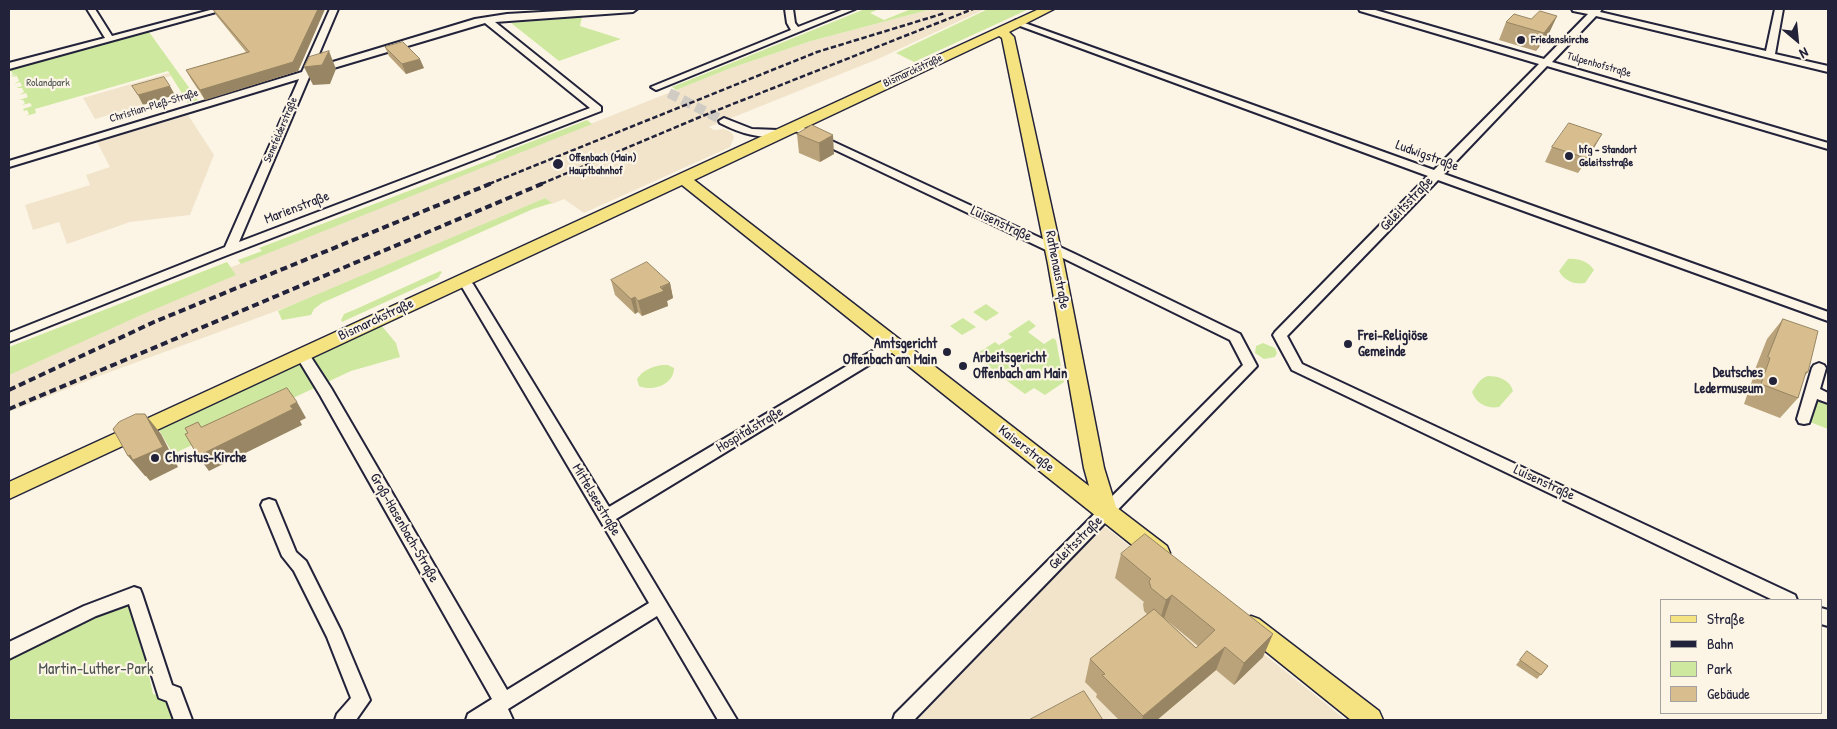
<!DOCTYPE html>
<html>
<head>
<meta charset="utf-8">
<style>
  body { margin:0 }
  #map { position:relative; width:1837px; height:729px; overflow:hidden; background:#fcf5e5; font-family:"Patrick Hand",sans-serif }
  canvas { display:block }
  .frame { position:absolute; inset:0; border:10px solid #22223b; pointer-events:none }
  .legend { position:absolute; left:1660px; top:599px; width:162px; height:115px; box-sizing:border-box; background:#fcf5e5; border:1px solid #a5a1a1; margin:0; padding:6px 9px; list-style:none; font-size:15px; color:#22223b }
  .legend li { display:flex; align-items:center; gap:10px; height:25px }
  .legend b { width:25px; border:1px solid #a5a1a1 }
  .north { position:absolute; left:1772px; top:15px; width:50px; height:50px; -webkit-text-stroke:4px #fcf5e5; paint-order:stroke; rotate:152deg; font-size:14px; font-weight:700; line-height:20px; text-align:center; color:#22223b }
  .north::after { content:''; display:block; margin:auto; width:18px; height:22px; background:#22223b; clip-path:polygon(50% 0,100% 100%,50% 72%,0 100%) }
</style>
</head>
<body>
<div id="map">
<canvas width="1837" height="729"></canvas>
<div class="frame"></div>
<ul class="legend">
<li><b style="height:6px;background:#f5e382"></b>Straße</li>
<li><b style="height:6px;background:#22223b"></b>Bahn</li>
<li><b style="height:14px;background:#cee99f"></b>Park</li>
<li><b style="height:14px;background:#d8be8e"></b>Gebäude</li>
</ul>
<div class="north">N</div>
</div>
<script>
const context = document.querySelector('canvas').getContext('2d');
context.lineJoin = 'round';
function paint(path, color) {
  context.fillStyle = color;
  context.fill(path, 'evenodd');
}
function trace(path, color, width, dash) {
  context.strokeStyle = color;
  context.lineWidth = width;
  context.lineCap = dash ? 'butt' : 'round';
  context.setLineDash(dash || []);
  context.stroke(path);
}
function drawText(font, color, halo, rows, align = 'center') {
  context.font = font + ' "Patrick Hand",sans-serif';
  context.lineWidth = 4.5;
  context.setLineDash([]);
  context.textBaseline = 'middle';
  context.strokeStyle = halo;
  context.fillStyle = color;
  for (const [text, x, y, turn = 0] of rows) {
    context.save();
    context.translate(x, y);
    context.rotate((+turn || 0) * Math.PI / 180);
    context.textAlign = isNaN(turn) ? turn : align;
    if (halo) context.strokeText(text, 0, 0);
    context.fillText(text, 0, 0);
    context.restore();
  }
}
const built = new Path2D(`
  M932,9H985L878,59L709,127L714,130L724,129L731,132L734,137L730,147L584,213L564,199L552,204L545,198L309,299L99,376L9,412V354L204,278L731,68L811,41Z
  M169,73L171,76L164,78L163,77L132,86L136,92L169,86L175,95L95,119L83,98Z
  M188,115L214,155L190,215L130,222L67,244L59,222L33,230L25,205L90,185L86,175L110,167L97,142Z
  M1103,527L1107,528L1346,720H917Z`);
const green = new Path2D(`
  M865,9H879L870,13L884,20L911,9H932L811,41L731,68L676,90L672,87Z
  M988,9H1029L914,62L896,53Z
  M582,17L580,26L621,39L559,61L511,23Z
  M149,32L198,100L188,103L168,71L35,109L36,113L26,116L29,114L27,110L24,111L23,109L32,106L30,103L22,105L25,103L23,100H19L28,97L26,93L19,95L24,92L22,88H16L22,86L20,82L14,84L19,81L17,76L11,77L17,74L10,76L13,74L11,71L9,70Z
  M587,120L592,124L241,264L238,260L262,251L259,248L495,158L497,155Z
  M545,198L552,203L533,209L322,303L314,309L311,315L282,320L278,311Z
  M1568,259C1578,258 1588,261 1594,270L1585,283C1575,285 1564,281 1559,271Z
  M227,262L236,275L141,315L9,375V347Z
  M440,271L442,272L438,278L342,322L341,320L344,314L356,309Z
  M986,304L999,313L986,321L973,312Z
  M963,318L976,327L962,335L950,326Z
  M1029,320L1036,326L1028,332L1044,344L1053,338L1056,340L1064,382L1045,395L1034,388L1025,394L973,356L995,342L999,345L1012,337L1008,334Z
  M381,325L396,343L400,357L351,371L173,454L159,430Z
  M1263,343L1275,348L1277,353L1275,357L1264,359L1255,353L1256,346Z
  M662,365H668L674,368C674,385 652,392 639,386L637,379C643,370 651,367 662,365Z
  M1488,376C1499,376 1510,380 1513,391L1499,407C1488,409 1476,404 1472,392C1476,386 1480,378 1488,376Z
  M1816,400L1828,405V429L1810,422Z
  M132,597L153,694L170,699L176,720H9V654Z`);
const minorTunnel = new Path2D(`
  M669,93L724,121`);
const minor = new Path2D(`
  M87,9H95L112,36L214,9H227L9,69V63L105,38Z
  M330,9H338L313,68L475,19L507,14L595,9H637L633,12L495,22L601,107V111L225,256L9,342V333L225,247L299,79L9,167V161L302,72ZM485,23L590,108L239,242L310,75Z
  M785,9H793L795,23L798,27L844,9H855L659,89L656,90L651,87L791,30L787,23Z
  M1359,9H1372L1544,59L1588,14L1573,11L1572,9H1602L1600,12L1766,51L1775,9H1783L1775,54L1828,66V72L1596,16L1552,62L1828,143V149L1547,66L1444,174L1828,312V321L1438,180L1287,336L1302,364L1795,595L1797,600H1773L1292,370L1273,335L1275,332L1428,176L1012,23L1016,20L1019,21L1434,170L1539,64L1360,11Z
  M724,118L752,129L778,130L783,133L782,135C760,140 740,133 720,123L719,121Z
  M793,123L1075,254L1240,334L1257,366L914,720H893L895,714L1243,365L1230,340L1067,260L789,128L788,126Z
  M462,276L466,277L473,284L609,507L872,351L896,341L901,343L903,346L901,349L882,357L616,519L737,720H718L657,616L508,709L513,720H466L468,714L492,699L320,395L295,354L297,351H307L331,388L507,690L649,603L462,287L456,280Z
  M1819,363L1824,365L1826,368L1820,389L1828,393V403L1817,399L1809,423L1804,424L1799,423L1797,419L1812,368L1814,365Z
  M269,499L275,501L296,552L306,561L341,631L370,700L356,720H335L337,714L351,698L327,637L294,571L282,556L261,505L263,501Z
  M134,587L140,589L142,594L172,685L180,688L192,720H174L167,701L159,698L129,604L96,616L9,659V642L84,606Z
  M1821,608L1828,610V626L1821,624Z`);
const major = new Path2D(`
  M1039,9H1054L1009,32L1014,37L1064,264L1104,468L1116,507L1167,546L1170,553L1167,560L1159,562L1151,560L682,185L9,499V482ZM999,36L1002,38L1048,264L1084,468L1089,486L694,180Z
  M1251,616L1259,619L1379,711L1383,720H1351L1243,633L1239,626L1243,619Z`);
const railFar1 = new Path2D(`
  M489,184L817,52L945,13
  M541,184L700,117L973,9`);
const rail = new Path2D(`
  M9,390L154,322L492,183
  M9,409L544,183`);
const wall = new Path2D(`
  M213,9H325L298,71L205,100L191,79L186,70L246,52L216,15Z
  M1557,16L1549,33L1536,51L1499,40L1506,22Z
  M385,47L424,68L406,74L389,56Z
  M812,125L834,154L820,162L799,153L797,134Z
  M1552,147L1594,148L1578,173L1545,162Z
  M611,280L670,283L673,298L667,301L668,306L642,316L638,312L635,314L615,295Z
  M1783,319L1808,372L1804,377L1798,398L1780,418L1744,404L1753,378L1752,377L1767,339Z
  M1121,554L1263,657L1234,685L1216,670L1157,720H1119L1096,697L1097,694L1085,682L1090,659L1147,614L1144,611L1143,604L1144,602L1115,578ZM1164,618L1198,646L1196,648Z
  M1527,651L1548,666L1537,679L1516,665Z`);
const shadedWall = new Path2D(`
  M318,9H325L298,71L205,100L200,90Z
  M1557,16L1549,33L1536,51L1544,33Z
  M329,51L336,69L330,84L313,85L304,67Z
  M420,59L424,68L406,74L402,64Z
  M170,86L175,95L143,105L138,95Z
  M1602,134L1594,148L1578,173L1586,158Z
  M833,135L834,154L820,162L819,143Z
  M670,283L673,298L667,301L668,306L642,316L638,301Z
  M635,297L638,312L635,314L631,299Z
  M297,402L306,418L300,421L302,425L209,471L198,456Z
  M145,414L161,434L178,467L150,481L146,476H145L128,456Z
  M1172,595L1164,618L1159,623L1166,600Z
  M1273,634L1263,657L1234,685L1244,663Z
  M1225,647L1216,670L1157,720H1142L1143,716Z`);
const building = new Path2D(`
  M213,9H318L293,62L200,90L186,70L249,52Z
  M1540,11L1557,16L1544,33L1506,22L1514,14L1531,19Z
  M403,42L420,59L402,64L385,47Z
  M329,51L322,65L304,67L309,57Z
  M164,77L170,86L138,95L132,86Z
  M1569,123L1602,134L1586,158L1552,147Z
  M812,125L833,135L819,143L797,134Z
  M647,262L670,283L660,287L664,291L638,301L635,297L631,299L611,280Z
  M1783,319L1818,331L1810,364L1808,372H1806L1798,398L1761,384L1770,358L1768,357Z
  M287,388L297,402L290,406L293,409L198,456L185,434L188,433L185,428L198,422L201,427Z
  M136,414H145L163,447L133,460L130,455L128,456L113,429L119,422Z
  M1145,534L1273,634L1244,663L1225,647L1143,716L1102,675L1105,674L1090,659L1154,609L1196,648L1215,630L1172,595L1166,600L1151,588L1149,581L1151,579L1121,554Z
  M1527,651L1548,666L1541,675L1520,660Z
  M1084,691L1103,720H1029Z`);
const markers = [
  [1521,40,5,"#22223b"],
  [1569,156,5,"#22223b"],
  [558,164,6,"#22223b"],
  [1348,344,5,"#22223b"],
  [947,352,5,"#22223b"],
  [963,366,5,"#22223b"],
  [1773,381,5,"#22223b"],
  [155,458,5,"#22223b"]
];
const farPoinames = [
  ["Friedenskirche",1531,40],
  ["hfg - Standort",1579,150],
  ["Geleitsstraße",1579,163],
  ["Offenbach (Main)",569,158],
  ["Hauptbahnhof",569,171]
];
const farStreetnames = [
  ["Tulpenhofstraße",1599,65,16],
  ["Bismarckstraße",913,71,-25],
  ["Christian-Pleß-Straße",154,106,-17],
  ["Senefelderstraße",281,130,-67]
];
const farParknames = [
  ["Rolandpark",48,83]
];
const streetNames = [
  ["Ludwigstraße",1427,156,20],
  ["Geleitsstraße",1407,204,-46],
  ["Marienstraße",297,208,-21],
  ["Luisenstraße",1001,224,25],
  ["Rathenaustraße",1057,270,79],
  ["Bismarckstraße",376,320,-25],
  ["Hospitalstraße",750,430,-31],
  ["Kaiserstraße",1026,449,38],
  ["Luisenstraße",1544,483,25],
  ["Mittelseestraße",596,500,59],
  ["Groß-Hasenbach-Straße",404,528,60],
  ["Geleitsstraße",1076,543,-45]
];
const poiNames = [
  ["Frei-Religiöse",1358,336],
  ["Gemeinde",1358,352],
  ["Amtsgericht",937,344,"right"],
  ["Offenbach am Main",937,360,"right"],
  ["Arbeitsgericht",973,358],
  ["Offenbach am Main",973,374],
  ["Deutsches",1763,373,"right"],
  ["Ledermuseum",1763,389,"right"],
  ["Christus-Kirche",165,458]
];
const nearParknames = [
  ["Martin-Luther-Park",96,670]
];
paint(built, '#f1e4cb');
paint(green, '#cee99f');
trace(minorTunnel, '#d0cbc3', 10, [10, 5]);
trace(minor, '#22223b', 4);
trace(major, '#22223b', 3);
paint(minor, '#fcf5e5');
paint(major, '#f5e382');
trace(railFar1, '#22223b', 2.5, [5.5, 2.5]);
trace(rail, '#22223b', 4, [7, 4]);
paint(wall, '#baa37a');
paint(shadedWall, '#978563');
paint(building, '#d8be8e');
trace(building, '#978563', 1);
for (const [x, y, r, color] of markers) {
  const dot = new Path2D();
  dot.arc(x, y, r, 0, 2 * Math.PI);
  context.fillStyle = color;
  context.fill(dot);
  trace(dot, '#fcf5e5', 2);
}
drawText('bold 11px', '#22223b', '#fcf5e5', farPoinames, 'left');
drawText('11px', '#22223b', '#fcf5e5', farStreetnames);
drawText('11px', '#4d5454', '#fcf5e5', farParknames);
drawText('14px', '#22223b', '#fcf5e5', streetNames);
drawText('bold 14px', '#22223b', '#fcf5e5', poiNames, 'left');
drawText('16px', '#4d5454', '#fcf5e5', nearParknames);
</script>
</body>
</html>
